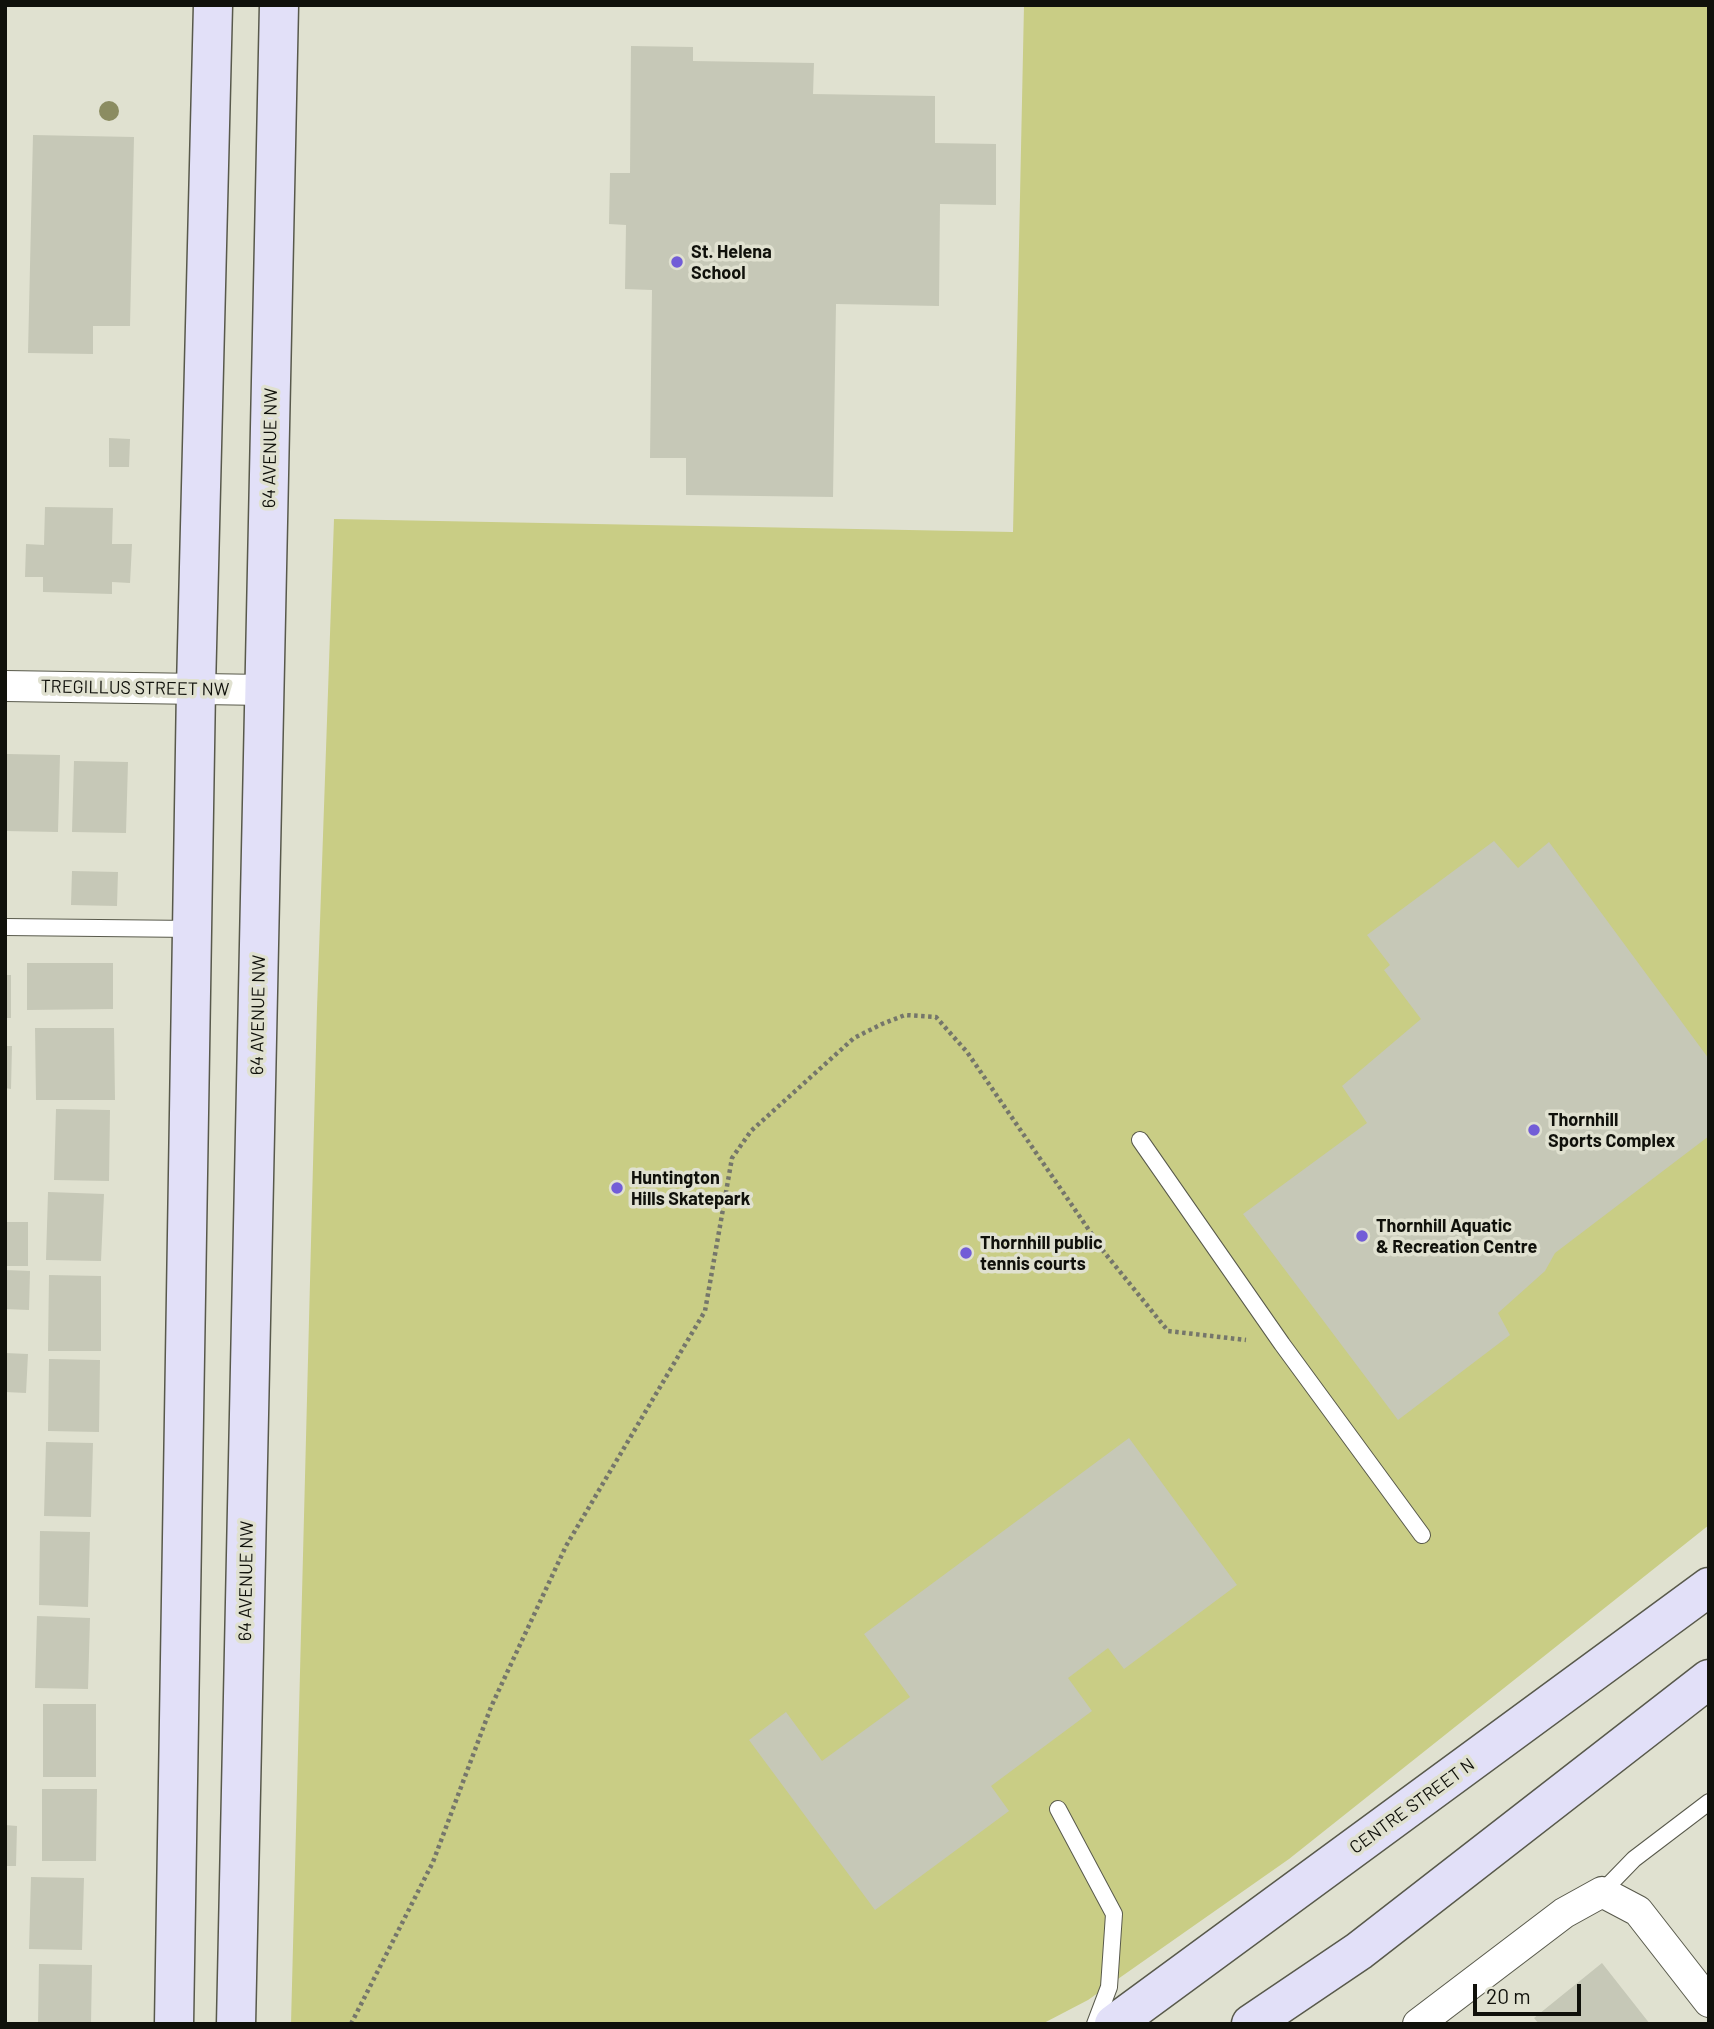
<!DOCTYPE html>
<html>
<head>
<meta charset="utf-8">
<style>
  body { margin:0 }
  #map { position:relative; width:1714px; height:2029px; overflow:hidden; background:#e0e1d0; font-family:Barlow,sans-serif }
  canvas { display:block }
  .frame { position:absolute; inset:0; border:7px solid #10110b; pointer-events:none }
  .scale { position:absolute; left:1473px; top:1984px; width:108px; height:32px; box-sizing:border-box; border:4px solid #10110b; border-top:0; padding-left:9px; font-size:21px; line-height:24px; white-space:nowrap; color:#10110b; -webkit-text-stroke:5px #e0e1d0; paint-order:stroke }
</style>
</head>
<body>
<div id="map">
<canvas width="1714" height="2029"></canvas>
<div class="frame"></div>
<div class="scale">20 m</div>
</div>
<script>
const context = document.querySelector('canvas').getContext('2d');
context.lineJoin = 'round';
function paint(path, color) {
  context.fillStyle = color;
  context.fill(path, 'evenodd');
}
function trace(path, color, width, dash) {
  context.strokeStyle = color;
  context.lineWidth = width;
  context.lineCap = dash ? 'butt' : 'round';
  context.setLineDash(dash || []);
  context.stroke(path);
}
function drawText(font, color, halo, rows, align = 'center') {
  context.font = font + ' Barlow,sans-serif';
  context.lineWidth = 7;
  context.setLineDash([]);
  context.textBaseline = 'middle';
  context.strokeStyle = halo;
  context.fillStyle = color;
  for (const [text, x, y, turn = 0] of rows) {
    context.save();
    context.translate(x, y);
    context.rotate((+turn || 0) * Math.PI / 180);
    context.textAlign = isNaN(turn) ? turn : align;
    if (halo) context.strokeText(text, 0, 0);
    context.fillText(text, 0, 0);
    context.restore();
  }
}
const green = new Path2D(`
  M1024,5H1709V1525L1289,1859L1088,2000L1042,2024H291L317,1008L334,519L1013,532Z`);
const building = new Path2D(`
  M631,46L693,47V61L814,63L813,94L935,96V143L996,144V205L940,204L939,306L836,304L833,497L686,495V458H650L652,290L625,289L626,225L609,224L610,173H630Z
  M33,135L134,137L130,326H93V354L28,353Z
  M109,438L130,439L129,467H109Z
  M45,507L113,508L112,544H132L130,583L112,582V594L43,592V577H25L26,544L44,545Z
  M7,754L60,755L58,832L5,831Z
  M74,761L128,762L126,833L72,832Z
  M1494,841L1518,868L1549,842L1709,1059V1136L1555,1253L1545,1271L1498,1313L1510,1335L1398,1420L1243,1214L1367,1123L1342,1086L1421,1019L1384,970L1390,965L1367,935Z
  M72,871L118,872L117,906L71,905Z
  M27,963H113V1009L27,1010Z
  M5,975H11V1018H5Z
  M35,1028H114L115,1100H36Z
  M5,1046H12L11,1089L5,1088Z
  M56,1109L110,1110L109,1181L54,1180Z
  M48,1192L104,1194L101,1261L46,1260Z
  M5,1222H28V1266H5Z
  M5,1270L30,1271L29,1310L5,1309Z
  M49,1275L101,1276V1351H48Z
  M5,1353L28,1354L26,1393L5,1392Z
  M49,1359L100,1360L99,1432L48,1431Z
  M1129,1438L1237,1585L1124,1669L1108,1648L1068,1678L1092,1711L991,1786L1009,1811L875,1910L749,1740L786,1712L822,1761L910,1697L864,1634Z
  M46,1442L93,1443L91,1517L44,1516Z
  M40,1531L90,1532L88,1607L39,1605Z
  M37,1616L90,1618L88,1689L35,1688Z
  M43,1704H96V1777H43Z
  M42,1789H97L96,1861H42Z
  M5,1825L17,1826L16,1866H5Z
  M31,1877L84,1878L82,1950L29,1949Z
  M1602,1963L1650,2024H1539L1534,2018Z
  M39,1964L92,1965L91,2024H38Z`);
const path = new Path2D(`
  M351,2024L433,1862L491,1707L566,1546L705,1311L732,1158L751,1131L854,1038L882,1024L905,1015L936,1017L967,1052L1104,1252L1168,1331L1246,1340`);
const lane = new Path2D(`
  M5,927L193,929
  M1140,1140L1282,1344L1422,1535
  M1058,1809L1114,1914L1109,1987L1095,2024
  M1602,1892L1634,1859L1709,1802`);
const street = new Path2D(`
  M5,686L266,690
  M1418,2024L1564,1913L1602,1892L1638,1911L1709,2002`);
const secondary = new Path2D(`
  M174,2024L196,688L213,5
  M236,2024L279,5
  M1114,2024L1709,1587
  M1251,2024L1359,1951L1709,1679`);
const trees = [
  [109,111]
];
const markers = [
  [677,262,7,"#725dd7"],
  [1534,1130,7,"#725dd7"],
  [617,1188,7,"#725dd7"],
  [1362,1236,7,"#725dd7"],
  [966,1253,7,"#725dd7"]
];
const poiNames = [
  ["St. Helena",691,252],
  ["School",691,273],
  ["Thornhill",1548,1120],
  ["Sports Complex",1548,1141],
  ["Huntington",631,1178],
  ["Hills Skatepark",631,1199],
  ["Thornhill Aquatic",1376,1226],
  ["& Recreation Centre",1376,1247],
  ["Thornhill public",980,1243],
  ["tennis courts",980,1264]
];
const streetNames = [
  ["64 AVENUE NW",270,448,-89],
  ["TREGILLUS STREET NW",135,688,1],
  ["64 AVENUE NW",258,1015,-89],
  ["64 AVENUE NW",246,1581,-89],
  ["CENTRE STREET N",1412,1806,-36]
];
paint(green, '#c9cd85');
paint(building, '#c6c8b7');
trace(lane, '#58594b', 18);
trace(street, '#58594b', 32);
trace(secondary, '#58594b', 41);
trace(path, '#75766b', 4.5, [3.5, 3.5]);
trace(lane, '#fff', 16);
trace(street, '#fff', 30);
trace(secondary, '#e2e0f8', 38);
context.fillStyle = '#8b8c61';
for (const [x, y] of trees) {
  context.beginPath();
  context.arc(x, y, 10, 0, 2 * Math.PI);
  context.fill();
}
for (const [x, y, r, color] of markers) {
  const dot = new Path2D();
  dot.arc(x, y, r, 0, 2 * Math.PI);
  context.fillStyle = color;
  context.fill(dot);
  trace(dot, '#e0e1d0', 2.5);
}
drawText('bold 18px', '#10110b', '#e0e1d0', poiNames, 'left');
drawText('18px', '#10110b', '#e0e1d0', streetNames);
</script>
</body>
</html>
